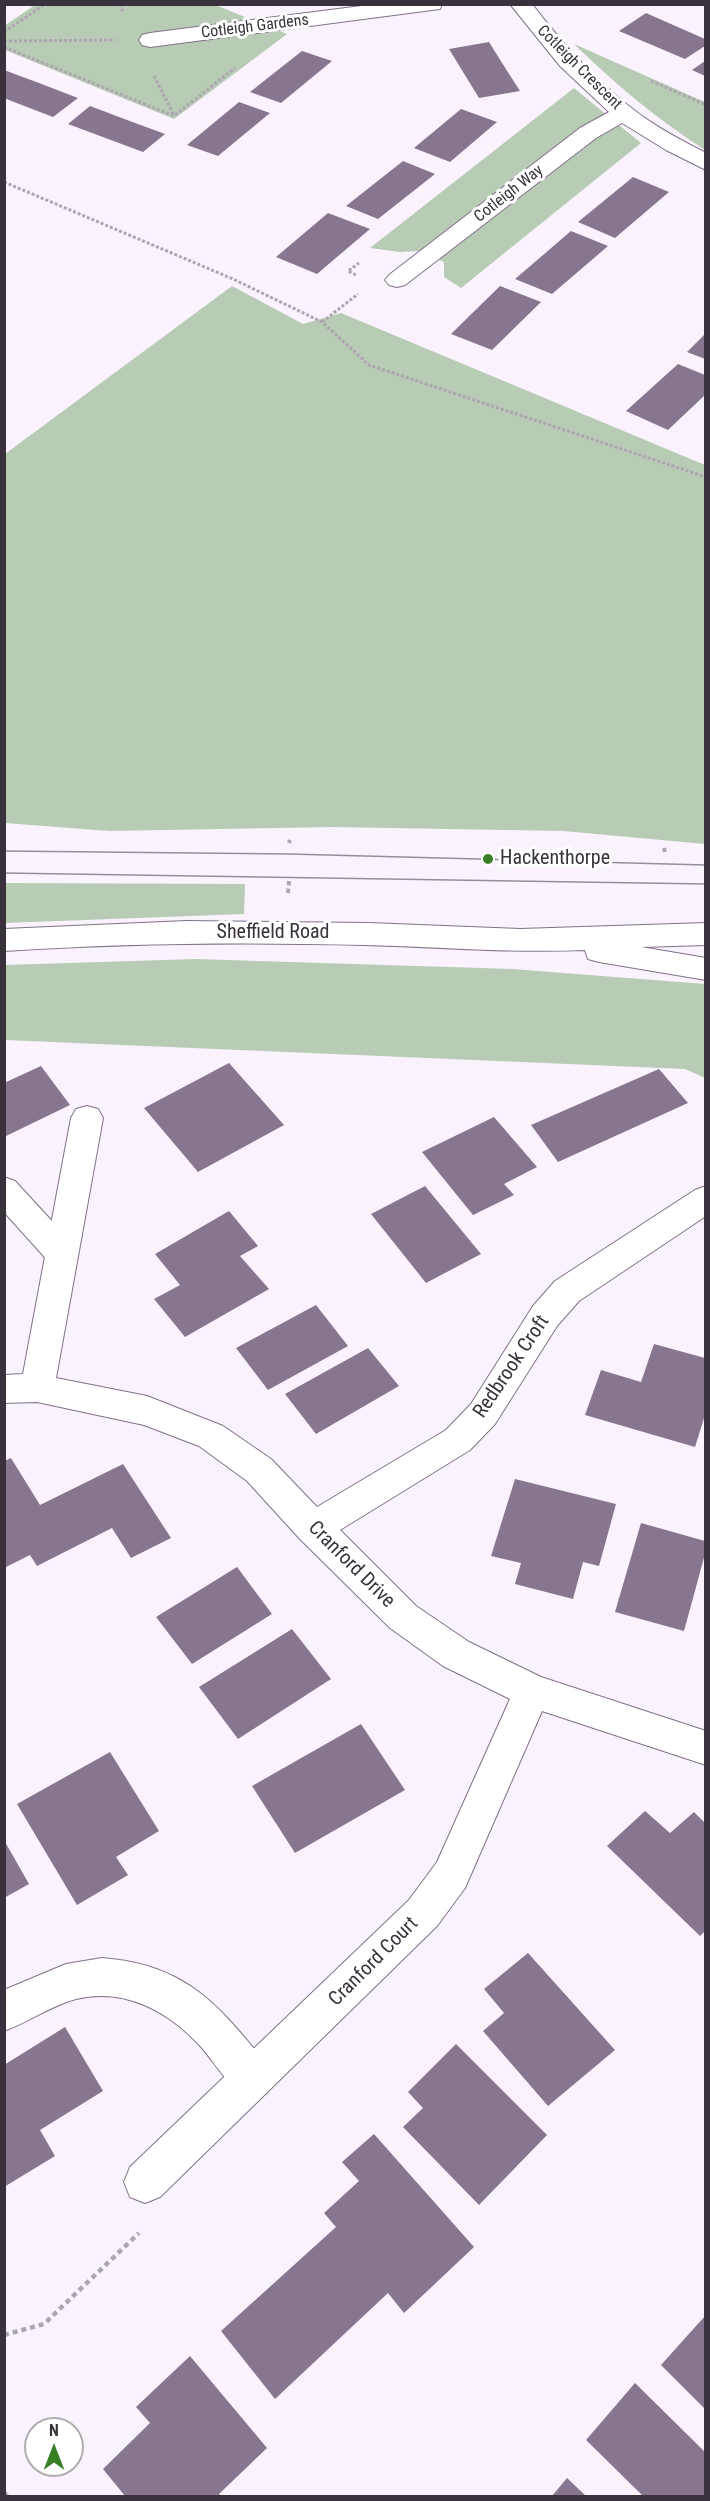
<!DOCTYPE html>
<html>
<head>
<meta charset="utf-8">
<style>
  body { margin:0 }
  #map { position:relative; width:710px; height:2501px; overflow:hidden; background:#faf3fe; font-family:"Roboto Condensed",sans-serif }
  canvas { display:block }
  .frame { position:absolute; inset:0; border:6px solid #39323c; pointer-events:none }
  .north { position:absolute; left:24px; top:2417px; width:60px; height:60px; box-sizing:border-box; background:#fff; border:2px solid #b0adb1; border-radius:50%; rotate:0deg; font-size:16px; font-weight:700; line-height:24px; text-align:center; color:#39323c }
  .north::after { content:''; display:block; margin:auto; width:21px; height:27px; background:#377f25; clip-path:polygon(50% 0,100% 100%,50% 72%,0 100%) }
</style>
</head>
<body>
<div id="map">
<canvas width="710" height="2501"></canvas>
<div class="frame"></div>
<div class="north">N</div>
</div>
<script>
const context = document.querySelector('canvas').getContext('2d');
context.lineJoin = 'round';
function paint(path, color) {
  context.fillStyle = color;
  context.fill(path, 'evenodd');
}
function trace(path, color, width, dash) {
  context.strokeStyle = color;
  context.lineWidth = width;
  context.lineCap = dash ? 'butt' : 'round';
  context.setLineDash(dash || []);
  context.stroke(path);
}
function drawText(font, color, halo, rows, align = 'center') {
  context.font = font + ' "Roboto Condensed",sans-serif';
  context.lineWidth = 6;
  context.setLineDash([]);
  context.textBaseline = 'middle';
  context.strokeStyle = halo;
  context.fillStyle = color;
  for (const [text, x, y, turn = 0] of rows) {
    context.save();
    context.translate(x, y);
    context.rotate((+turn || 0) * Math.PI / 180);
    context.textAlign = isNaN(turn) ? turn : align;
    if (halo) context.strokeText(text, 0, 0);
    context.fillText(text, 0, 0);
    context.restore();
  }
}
const green = new Path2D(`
  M213,4L287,34L174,119L5,50L4,26L35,5Z
  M574,44L705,102V150C657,119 615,84 574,44Z
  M574,88L641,143L461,288L444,277V262L420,251L400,252L370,248Z
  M232,286L303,324L341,313L705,465V844L563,831L333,827L109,831L5,823V454Z
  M5,883L245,884L244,914L5,923Z
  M195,959L512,969L705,984V1078L685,1069L5,1040V965Z`);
const building = new Path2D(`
  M646,13L705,39V46L685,59L619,31Z
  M489,42L504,66L520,91L479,98L449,49Z
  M302,51L332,61L281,103L250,92Z
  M705,61V76L692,70Z
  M4,70L39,83L78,98L53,117L14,102L4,98Z
  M239,102L270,113L218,156L187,145Z
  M90,106L127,120L165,134L143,152L68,124Z
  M461,109L497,122L450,162L414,148Z
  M403,161L435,174L378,219L346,206Z
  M633,177L669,192L615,238L578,222Z
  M328,213L370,229L317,274L276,257Z
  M571,231L608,246L552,294L515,279Z
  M500,286L541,302L492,350L451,334Z
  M705,334V359L687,352Z
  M678,364L705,375V395L668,430L626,411Z
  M229,1063L284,1125L198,1172L144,1108Z
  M41,1066L70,1105L4,1137V1083Z
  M659,1069L688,1103L558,1162L531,1125Z
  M494,1117L537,1167L504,1184L514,1195L473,1215L422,1152Z
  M425,1186L481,1254L426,1283L371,1214Z
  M229,1211L258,1246L240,1256L269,1289L185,1337L154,1299L180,1285L155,1254Z
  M316,1305L348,1346L268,1390L236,1348Z
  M654,1344L705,1358V1415L695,1447L585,1415L601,1370L641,1382Z
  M368,1348L399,1386L316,1434L285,1394Z
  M11,1458L40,1505L123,1464L171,1538L131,1558L112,1528L37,1566L30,1555L4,1568V1461Z
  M515,1479L616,1504L599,1566L583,1562L573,1599L515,1584L521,1563L491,1556Z
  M641,1523L705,1541V1554L684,1631L615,1612Z
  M237,1567L272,1614L192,1664L156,1617Z
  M292,1629L331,1679L238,1739L199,1687Z
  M361,1724L405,1790L295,1853L252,1786Z
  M110,1752L159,1831L116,1857L128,1875L77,1905L17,1804Z
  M645,1811L670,1833L694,1812L705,1823V1931L700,1936L607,1846Z
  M4,1840L29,1884L4,1898Z
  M528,1953L615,2050L548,2106L483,2031L504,2013L484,1989Z
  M65,2027L103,2091L40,2130L55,2156L4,2187V2065Z
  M456,2044L547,2135L479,2205L403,2127L423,2108L408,2092Z
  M374,2134L474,2247L404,2313L388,2293L275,2399L221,2331L336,2227L324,2213L359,2181L342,2162Z
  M705,2316V2409L661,2365Z
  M190,2356L267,2448L219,2494L221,2496H125L103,2469L150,2423L136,2407Z
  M635,2383L705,2452V2496H643L586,2440Z
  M567,2478L586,2496H552Z`);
const pathFar2 = new Path2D(`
  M120,4L123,13
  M4,32L45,4
  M4,41L115,40
  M4,47L174,116L235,68
  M154,76L174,115
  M651,81L706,105
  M4,182L233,279L322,322L369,365L706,477
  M356,275L348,271L359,263
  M322,322L358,294`);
const pathFar1 = new Path2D(`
  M289,843L290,840
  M664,848L665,852
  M288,893L289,881`);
const path = new Path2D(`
  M4,2335L44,2324L139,2233
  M4,2492L7,2496`);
const lane = new Path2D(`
  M4,1177L15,1181L73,1244L78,1253L73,1262L61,1266L49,1262L4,1212Z
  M102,1958C167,1963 204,1988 245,2038C256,2051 267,2063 273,2079L267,2093L253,2099C230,2090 218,2067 202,2048C170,2012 125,1987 76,1999C50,2006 29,2022 4,2031V1990L66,1964Z`);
const street = new Path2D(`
  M377,4H442L440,9L432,10L150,47L142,45L139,40L142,35L150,33Z
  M510,4H532C563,44 597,83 638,113C659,129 683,141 706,153V170L666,150L622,123L596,138L405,285L397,287L389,285L385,280L389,275L580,128L609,112L560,66Z
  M87,1106L98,1109L103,1118L56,1378L147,1396L223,1426L271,1459L317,1507L446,1430L471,1404L533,1306L555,1281L695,1190L706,1186V1216L579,1301L557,1326L495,1424L470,1450L340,1530L416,1606L469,1642L541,1677L706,1731V1765L542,1711L465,1888L437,1926L160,2197L145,2203L130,2197L124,2182L130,2167L409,1900L437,1862L510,1699L443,1666L390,1628L300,1539L247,1481L199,1446L144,1425L37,1402L4,1403V1375L23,1374L71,1118L76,1109Z`);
const secondary = new Path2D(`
  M186,921L369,923L520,929L706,923V945L641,947L706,958V980L599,962L588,959L585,950C511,953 439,947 365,945C245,942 125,943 4,951V929Z`);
const tram = new Path2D(`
  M4,851L289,854L706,865
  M4,873L706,884`);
const markers = [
  [488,859,6,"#377f25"]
];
const farStreetnames = [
  ["Cotleigh Gardens",255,27,-7],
  ["Cotleigh Crescent",579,68,45],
  ["Cotleigh Way",509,194,-38]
];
const poiNames = [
  ["Hackenthorpe",500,859]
];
const streetNames = [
  ["Sheffield Road",273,933],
  ["Redbrook Croft",512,1367,-56],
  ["Cranford Drive",351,1565,45],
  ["Cranford Court",374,1962,-45]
];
paint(green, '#b8cbb4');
paint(building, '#87768f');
trace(lane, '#817189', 2);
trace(street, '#817189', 2);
trace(secondary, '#817189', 2);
trace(pathFar2, '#ada6b1', 3, [3, 2]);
trace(pathFar1, '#ada6b1', 4, [4.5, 3]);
trace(path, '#ada6b1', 4.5, [5, 4]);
paint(lane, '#fff');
paint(street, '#fff');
paint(secondary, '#fff');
trace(tram, '#958e99', 1.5);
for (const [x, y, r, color] of markers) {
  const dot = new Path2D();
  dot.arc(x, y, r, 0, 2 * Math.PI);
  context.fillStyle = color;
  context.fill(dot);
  trace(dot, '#fff', 2);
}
drawText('16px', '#39323c', '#fff', farStreetnames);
drawText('20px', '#39323c', '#fff', poiNames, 'left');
drawText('20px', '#39323c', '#fff', streetNames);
</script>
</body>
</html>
